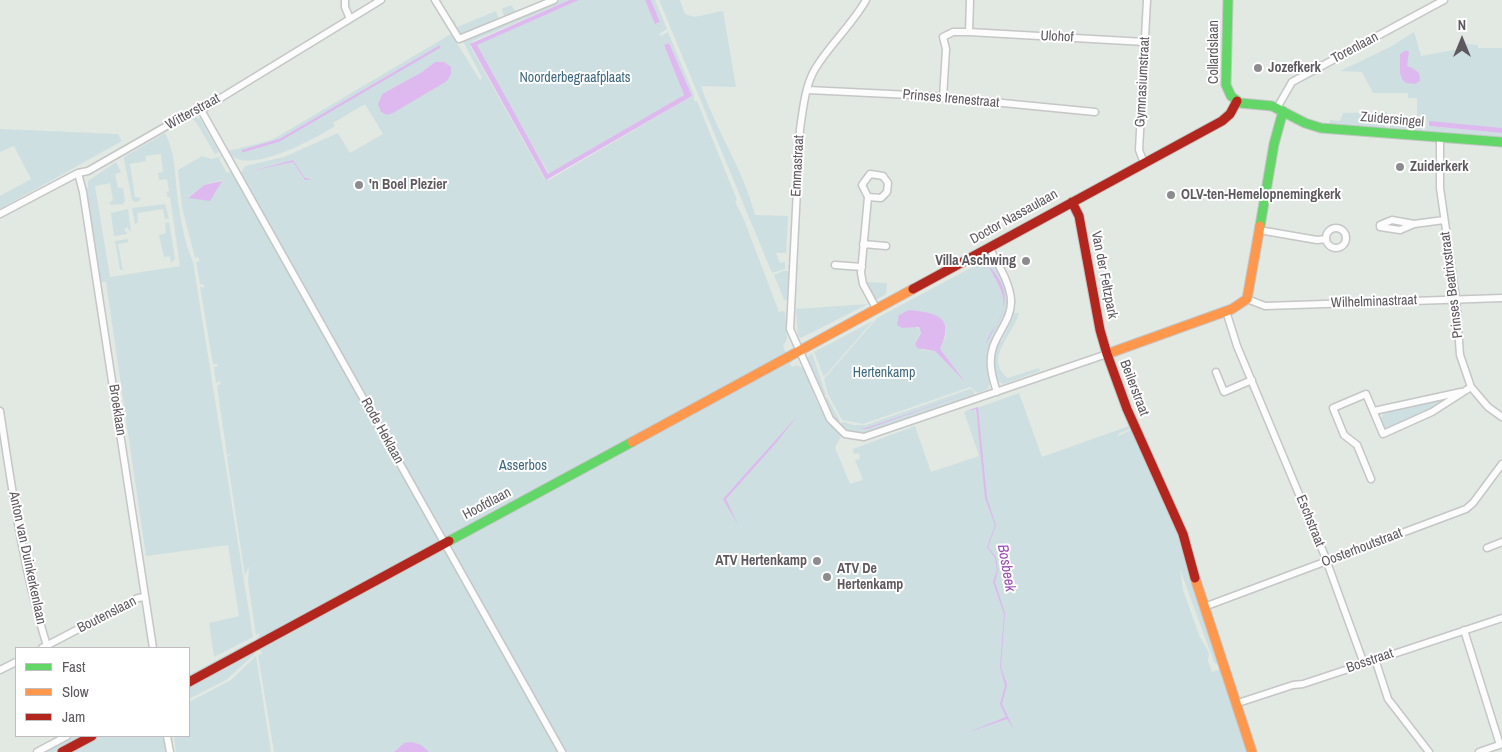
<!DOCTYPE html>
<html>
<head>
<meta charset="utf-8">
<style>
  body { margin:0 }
  #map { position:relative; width:1502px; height:752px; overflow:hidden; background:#e2e8e2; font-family:"Archivo Narrow",sans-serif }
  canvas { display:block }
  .legend { position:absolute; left:15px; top:647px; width:175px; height:90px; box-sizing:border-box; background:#fff; border:1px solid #bfbdbf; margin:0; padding:6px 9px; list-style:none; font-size:15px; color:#5e595f }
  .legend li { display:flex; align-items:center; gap:10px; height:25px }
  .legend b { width:25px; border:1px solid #bfbdbf }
  .north { position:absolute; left:1437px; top:15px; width:50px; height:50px; -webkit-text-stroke:4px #fff; paint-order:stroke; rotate:0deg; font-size:14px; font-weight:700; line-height:20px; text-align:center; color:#5e595f }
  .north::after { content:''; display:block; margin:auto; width:18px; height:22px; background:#5e595f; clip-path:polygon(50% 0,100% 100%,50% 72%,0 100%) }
</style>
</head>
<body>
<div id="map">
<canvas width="1502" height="752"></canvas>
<ul class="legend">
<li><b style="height:6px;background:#63d668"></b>Fast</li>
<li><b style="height:6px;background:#ff974d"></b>Slow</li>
<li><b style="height:6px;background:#b3261e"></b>Jam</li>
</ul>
<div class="north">N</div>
</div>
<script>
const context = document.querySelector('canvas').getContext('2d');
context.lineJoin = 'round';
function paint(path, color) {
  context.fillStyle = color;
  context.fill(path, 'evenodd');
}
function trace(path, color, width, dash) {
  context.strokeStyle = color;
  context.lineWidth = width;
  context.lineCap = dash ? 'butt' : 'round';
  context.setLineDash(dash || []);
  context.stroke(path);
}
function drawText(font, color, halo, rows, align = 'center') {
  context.font = font + ' "Archivo Narrow",sans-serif';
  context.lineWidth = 4;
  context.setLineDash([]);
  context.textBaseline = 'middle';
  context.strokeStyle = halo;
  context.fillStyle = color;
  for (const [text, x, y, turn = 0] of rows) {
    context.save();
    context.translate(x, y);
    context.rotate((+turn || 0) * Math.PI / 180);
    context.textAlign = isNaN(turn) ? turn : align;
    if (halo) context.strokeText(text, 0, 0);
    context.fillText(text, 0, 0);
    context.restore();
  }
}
const green = new Path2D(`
  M560,0H569L473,41L470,46L544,178L549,180L692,96L669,43L664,45L684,95L549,174L476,48L477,44L579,0H645L656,24L660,22L651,0H655L667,29L659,34L661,36L668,32L694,95V101H697L737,200L735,202L743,217L779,312L785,311L787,339L783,346L786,353L793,360L790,364L792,367L797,365L804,369L817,402L828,421L839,433L840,438L835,448L850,484L863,480L855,460L860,459L859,453L854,454L853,449L915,426L931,472L979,456L964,412L975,408L983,459L977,408L1019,393L1042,457L1129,426L1130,429L1118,434V436L1131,430L1178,536L1219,663L1216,664L1214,662L1180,569L1183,590L1199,635L1209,653L1208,661L1212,672L1221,669L1248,752H274L258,655L262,654L261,651L257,650L261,648L256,639L259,637V633L256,635L248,581L249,566L245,576L227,457L232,453L227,455L217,386L221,383L220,381L216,383L214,367L218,366L217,364H213L200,287L204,288V285L200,284L196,262L199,261V257L195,258L182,207L178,170L202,156L211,159L222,156L219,159L227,173L232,171L241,187L248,186L241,173L245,166L284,157L338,133L350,153L383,134L365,104L333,123L335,126C316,138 243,179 228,151L272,140L451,34L480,80L482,78L463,41ZM435,62H440L379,100L382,94L422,72ZM293,160L305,178L314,177L304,179L293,162L248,172ZM222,180L214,194L188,197L204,185Z
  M659,0H680L685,14L694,17L723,11L736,87L701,86C716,130 743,169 755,215L788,216L786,253H776L780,263L785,262V269L772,273Z
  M511,5L517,13L504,17L502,9Z
  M496,11L499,20L461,36L450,22L454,20L457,27Z
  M1414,32L1421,56L1465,48L1466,44L1478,45V48H1502V131L1430,124L1429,122L1428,126L1502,133V139L1425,132L1427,121L1424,120L1422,132L1390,129V121H1417V98H1408V93H1373L1362,72L1340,71L1390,47Z
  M1387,112V118L1382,115L1379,122L1386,125L1385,129L1330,125V120L1340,121L1343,113Z
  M196,117L200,119L219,152L215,154L196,122L191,118Z
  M0,129L118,134L122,141L0,209V196L31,179L14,146L0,152Z
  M165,133C175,152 175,173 177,194C180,216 184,242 193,262L253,637L214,657L209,623L239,616L228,545L146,556L106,282H100L85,188H88V181L116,162L121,172L115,174L118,188H123L125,201L123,204L112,205L109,203L113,200L110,183L95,186L110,277L180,266L170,197H167V192L169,191L167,179L159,180L158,173L163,172L161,154L145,156L146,161L130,164L135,197L141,198L139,201L135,202L132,200L124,159V157Z
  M165,204L169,219H165L163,209L137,213L138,222L135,224L132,208Z
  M128,209L131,232L127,227L124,229L127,234L114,236L111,213Z
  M169,222L175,259L171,263L170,256L164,257L159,235L166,233L165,223Z
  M128,239V242L118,244L123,270H120L115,241Z
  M994,261C1002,277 1014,297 1006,316C1003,324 996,331 994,340C991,356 994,375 988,389L977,393L970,387L863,424L842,420L828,394L824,379L877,318L980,263L986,265ZM909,310C935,314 957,318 940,349L966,383L935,351L923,350L915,344L921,331L915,326L906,328Z
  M783,271H789L787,300H784L774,275Z
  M866,282L887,283L886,294L876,300Z
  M868,304L801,338L798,336L796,309Z
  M1012,313H1019C1014,334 983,359 1008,378L1039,368L1040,371L1003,384L995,380L994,355L998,342H1001L1014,315Z
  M873,321L824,377L814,352Z
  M812,353L826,395L823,396L806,359Z
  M970,389L974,391L975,396L865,433H853L839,424L843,422L854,425H866Z
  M827,397L840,421L837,423L825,399Z
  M1439,400L1438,406L1392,428H1385L1380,420L1385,412Z
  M252,641L254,643L189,678V675Z
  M255,651V654L226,680L189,699V687Z
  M256,656L271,752H176L174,736H189V702L231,680Z
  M73,736H84L54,752H42Z
  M99,736H165L167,752H70Z`);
const water = new Path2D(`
  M569,0H579L477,45L548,174L684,95L664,45L669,43L692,96L546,180L470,44Z
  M645,0H651L660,22L655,24Z
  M1406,50L1409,52L1407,66C1415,69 1421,72 1420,81L1415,84L1406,83L1402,79L1400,73V54Z
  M435,62H444L451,67V74L447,81L393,113L387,115L381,112L378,104L382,94L422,72Z
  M1429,121L1502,128V133L1429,126Z
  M293,160L305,178L312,179L305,180L293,162L248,172Z
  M222,181L210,201L188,198L204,185Z
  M988,265C1017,295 1003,313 986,344C987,337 993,330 997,324C1012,300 998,285 988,265Z
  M909,310C938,313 955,317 940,349L966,383L935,351L917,348L915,344L921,333L919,327L902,328L897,325L899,315Z
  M966,394L867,429H859L866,428Z
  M978,407L987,498L996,525L988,547L996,557L998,570L995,582L1005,613L1001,667L1007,685L1002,704L1014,730L1007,719L966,733L1006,717L1000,704L1005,686L1000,667L1004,614L993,582L997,570L995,558L987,547L995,525L985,498L976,409L966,411Z
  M798,415L776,443L726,499L738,525L723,499Z
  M412,742L421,745L429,752H394L404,743Z`);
const stream = new Path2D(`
  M243,151L280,140L439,47`);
const street = new Path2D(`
  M345,0V7L350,19
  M435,0L459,39L554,0
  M866,0C852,25 830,44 815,69C805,86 803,109 800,129L790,329L830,419L845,434L864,437L1107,354
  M969,32L1145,42
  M808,90L931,96L1095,112
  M943,98L946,49L943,37L953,32H969L970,0
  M1277,108L1292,82L1444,0
  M201,110L562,752
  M1440,137V188L1456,299L1460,355L1471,387L1488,407L1502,417
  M1144,163L1139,150L1147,0
  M78,173L83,192L153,648
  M868,197L881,198L887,192L888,183L883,176L870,174L862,185L868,197L861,273L863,284L876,308
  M0,214L78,173L88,171L191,112L201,110L381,0
  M1414,224L1400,230L1380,227V225L1392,220L1414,224L1444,220
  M1326 238a10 10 0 1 1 20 0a10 10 0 1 1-20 0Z
  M1259,230L1317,240L1326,239
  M863,244L886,246
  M989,247C997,263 1010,282 1011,300C1012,318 999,330 993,347C988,362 992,377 997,392
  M835,265L862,267
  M1247,299L1265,306L1502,298
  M1226,311L1237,346L1324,554L1364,664
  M1216,372L1224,392L1252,380
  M0,411C12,489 23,570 47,646
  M1374,411L1461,392
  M1371,479L1357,445L1344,435L1333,408L1366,394L1383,434L1432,412L1471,387
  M1487,548L1502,542
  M1204,607L1466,509L1473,503L1502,464
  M1464,630L1500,745
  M42,648L138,598L145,597
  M1375,659L1388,699L1429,752
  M0,670L16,662
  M1238,703L1293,685L1303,684L1502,618
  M167,736L170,752
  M37,752L67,736
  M1479,752L1502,744`);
const fast = new Path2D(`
  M1228,0L1226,85L1231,96L1240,103L1272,106L1305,123L1321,128L1502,142
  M1260,226L1274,144L1283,111
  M449,541L632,442`);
const slow = new Path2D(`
  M1107,354L1232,309L1247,299L1260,226
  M632,442L913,289
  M1195,578L1252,752`);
const jam = new Path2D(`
  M1072,202L1079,216L1100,330L1107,354L1127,409L1183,534L1195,578
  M913,289L1222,121L1230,114L1237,101
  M189,682L449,541
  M62,752L92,736`);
const markers = [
  [1258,68,5,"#8c8b8d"],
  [1400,167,5,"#8c8b8d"],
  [359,185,5,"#8c8b8d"],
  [1171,195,5,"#8c8b8d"],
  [1026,261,5,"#8c8b8d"],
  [817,561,5,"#8c8b8d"],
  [827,577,5,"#8c8b8d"]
];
const streetNames = [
  ["Ulohof",1057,37,3],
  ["Torenlaan",1355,48,-28],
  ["Collardslaan",1214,52,-90],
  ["Gymnasiumstraat",1143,82,-87],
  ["Prinses Irenestraat",951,99,5],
  ["Witterstraat",193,112,-29],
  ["Zuidersingel",1392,120,5],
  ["Emmastraat",798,166,-87],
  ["Doctor Nassaulaan",1014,217,-29],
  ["Van der Feltzpark",1104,275,79],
  ["Prinses Beatrixstraat",1452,285,-97],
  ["Wilhelminastraat",1374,302,-2],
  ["Beilerstraat",1134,388,69],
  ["Broeklaan",117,410,81],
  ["Rode Heklaan",382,431,61],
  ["Hoofdlaan",487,504,-28],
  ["Eschstraat",1310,521,68],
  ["Oosterhoutstraat",1362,548,-21],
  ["Anton van Duinkerkenlaan",27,558,78],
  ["Boutenslaan",107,615,-27],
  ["Bosstraat",1370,661,-19]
];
const poiNames = [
  ["Jozefkerk",1268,68],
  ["Zuiderkerk",1410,167],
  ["'n Boel Plezier",369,185],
  ["OLV-ten-Hemelopnemingkerk",1181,195],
  ["Villa Aschwing",1016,261,"right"],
  ["ATV Hertenkamp",807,561,"right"],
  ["ATV De",837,569],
  ["Hertenkamp",837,585]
];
const parkNames = [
  ["Noorderbegraafplaats",575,78],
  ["Hertenkamp",884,373],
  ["Asserbos",523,466]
];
const waterNames = [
  ["Bosbeek",1006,568,80]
];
paint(green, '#cedfe1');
paint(water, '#deb9ef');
trace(stream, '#deb9ef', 2.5);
trace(street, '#c5c6c6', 9);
trace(fast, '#c4c5c5', 11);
trace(slow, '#c4c5c5', 11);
trace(jam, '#c4c5c5', 11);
trace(street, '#fbfcfb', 6);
trace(fast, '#63d668', 9);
trace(slow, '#ff974d', 9);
trace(jam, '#b3261e', 9);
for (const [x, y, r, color] of markers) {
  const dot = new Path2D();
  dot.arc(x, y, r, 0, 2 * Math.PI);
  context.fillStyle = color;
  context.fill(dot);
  trace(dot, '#fff', 2);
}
drawText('14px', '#5e595f', '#fff', streetNames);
drawText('bold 14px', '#5e595f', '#fff', poiNames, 'left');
drawText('14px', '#3c687c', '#fff', parkNames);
drawText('italic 15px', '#9d4cb5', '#fff', waterNames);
</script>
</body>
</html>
